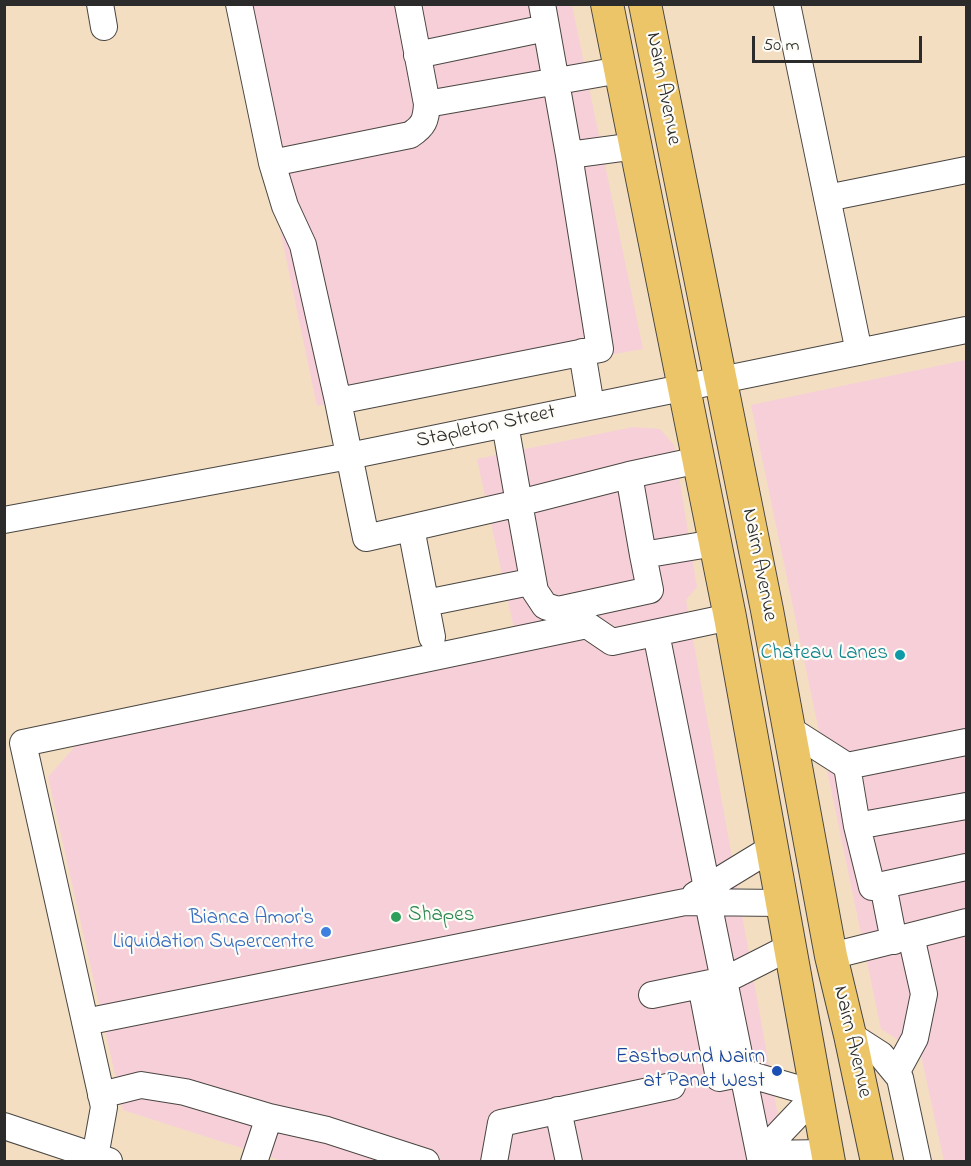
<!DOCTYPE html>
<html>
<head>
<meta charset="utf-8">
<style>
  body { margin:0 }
  #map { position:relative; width:971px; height:1166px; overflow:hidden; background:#f3dec2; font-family:"Indie Flower",sans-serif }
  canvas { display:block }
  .frame { position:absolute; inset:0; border:6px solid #2b2b2b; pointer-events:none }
  .scale { position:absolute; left:752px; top:36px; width:170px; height:27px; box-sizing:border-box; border:3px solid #2b2b2b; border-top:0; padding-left:8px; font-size:18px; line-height:21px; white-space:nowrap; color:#2b2b2b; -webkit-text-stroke:4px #fdfcf7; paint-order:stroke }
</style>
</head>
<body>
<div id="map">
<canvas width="971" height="1166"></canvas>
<div class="frame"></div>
<div class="scale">50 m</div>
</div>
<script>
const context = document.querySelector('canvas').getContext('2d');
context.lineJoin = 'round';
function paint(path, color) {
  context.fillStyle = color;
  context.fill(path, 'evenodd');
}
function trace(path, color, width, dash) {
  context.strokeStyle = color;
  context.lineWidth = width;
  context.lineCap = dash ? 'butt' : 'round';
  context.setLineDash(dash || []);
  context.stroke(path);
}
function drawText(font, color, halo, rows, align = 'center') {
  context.font = font + ' "Indie Flower",sans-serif';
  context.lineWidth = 4.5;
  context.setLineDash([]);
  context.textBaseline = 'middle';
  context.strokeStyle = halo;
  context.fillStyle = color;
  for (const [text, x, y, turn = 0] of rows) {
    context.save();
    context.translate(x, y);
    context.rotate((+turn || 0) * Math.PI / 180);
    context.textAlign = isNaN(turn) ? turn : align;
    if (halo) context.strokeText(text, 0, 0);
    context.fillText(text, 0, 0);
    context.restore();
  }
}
const built = new Path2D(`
  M233,5H572L643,349L317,406Z
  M966,360V1161H944L921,1055L881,1029L751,405Z
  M633,427L660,429L674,445L697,587L686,600L786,1161H282L123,1110L48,777L85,735L518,647L477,459Z`);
const minor = new Path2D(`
  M100,4L104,27
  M239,4L272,163L410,135C424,126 426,120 427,104L408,4
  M787,4L859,352
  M417,55L546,28
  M427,104L620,70
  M569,155L636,146
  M272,163L285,206L303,245L338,401L600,349L569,155L542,4
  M827,198L966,170
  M582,352L591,406
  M338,401L366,538L519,503L535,591L545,606L558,610L650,590L643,555
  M505,424L519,503L629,475
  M699,460L629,475L643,555L715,543
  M4,520L349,456L966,330
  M411,528L432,637
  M426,603L520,584
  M656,633L707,888
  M789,729L847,766
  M857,826L847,766L966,742
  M883,885L872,887L857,826L966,806
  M695,895L772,848
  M708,902L761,1162
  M911,936L966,922
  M894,941L883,885L966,867
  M831,956L911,936L924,994L915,1038L896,1073
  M701,985L719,1078L744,1073L817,1094L760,1154
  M652,995L725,980L790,947
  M85,1022L685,902L782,903
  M850,1035L881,1055L900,1078L918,1162
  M101,1095L141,1085L185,1092L269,1117L327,1130L426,1162
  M558,1110L569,1162
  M4,1126L109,1161
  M760,1154L827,1153
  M95,1157L104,1107L23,743L587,625L612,642L730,617
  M254,1162L269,1117
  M494,1162L501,1123L672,1086`);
const major = new Path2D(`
  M607,4L730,617L829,1162
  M645,4L767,610L831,956L850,1035L877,1162`);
const markers = [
  [900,655,6,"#0f9aa8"],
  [396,917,6,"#2e9e5b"],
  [326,932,6,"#3f7fe0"],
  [777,1071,6,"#1a4fb4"]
];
const streetNames = [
  ["Nairn Avenue",662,89,79],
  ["Stapleton Street",486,428,-12],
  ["Nairn Avenue",758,565,79],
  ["Nairn Avenue",851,1042,77]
];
const cultureNames = [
  ["Chateau Lanes",888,655]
];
const leisureNames = [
  ["Shapes",408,917]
];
const shopNames = [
  ["Bianca Amor's",314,920],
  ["Liquidation Supercentre",314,944]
];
const transitNames = [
  ["Eastbound Nairn",765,1059],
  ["at Panet West",765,1083]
];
paint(built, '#f6cfd9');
trace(minor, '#494642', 28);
trace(major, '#494642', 34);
trace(minor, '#fff', 26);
trace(major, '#edc569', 32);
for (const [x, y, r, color] of markers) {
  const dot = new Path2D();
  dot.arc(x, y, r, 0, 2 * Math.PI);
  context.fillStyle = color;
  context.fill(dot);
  trace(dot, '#fdfcf7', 2);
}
drawText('21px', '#2b2b2b', '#fdfcf7', streetNames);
drawText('21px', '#0d838f', '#fdfcf7', cultureNames, 'right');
drawText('21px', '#27864d', '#fdfcf7', leisureNames, 'left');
drawText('21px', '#366cbe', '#fdfcf7', shopNames, 'right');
drawText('21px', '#164399', '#fdfcf7', transitNames, 'right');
</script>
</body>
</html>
